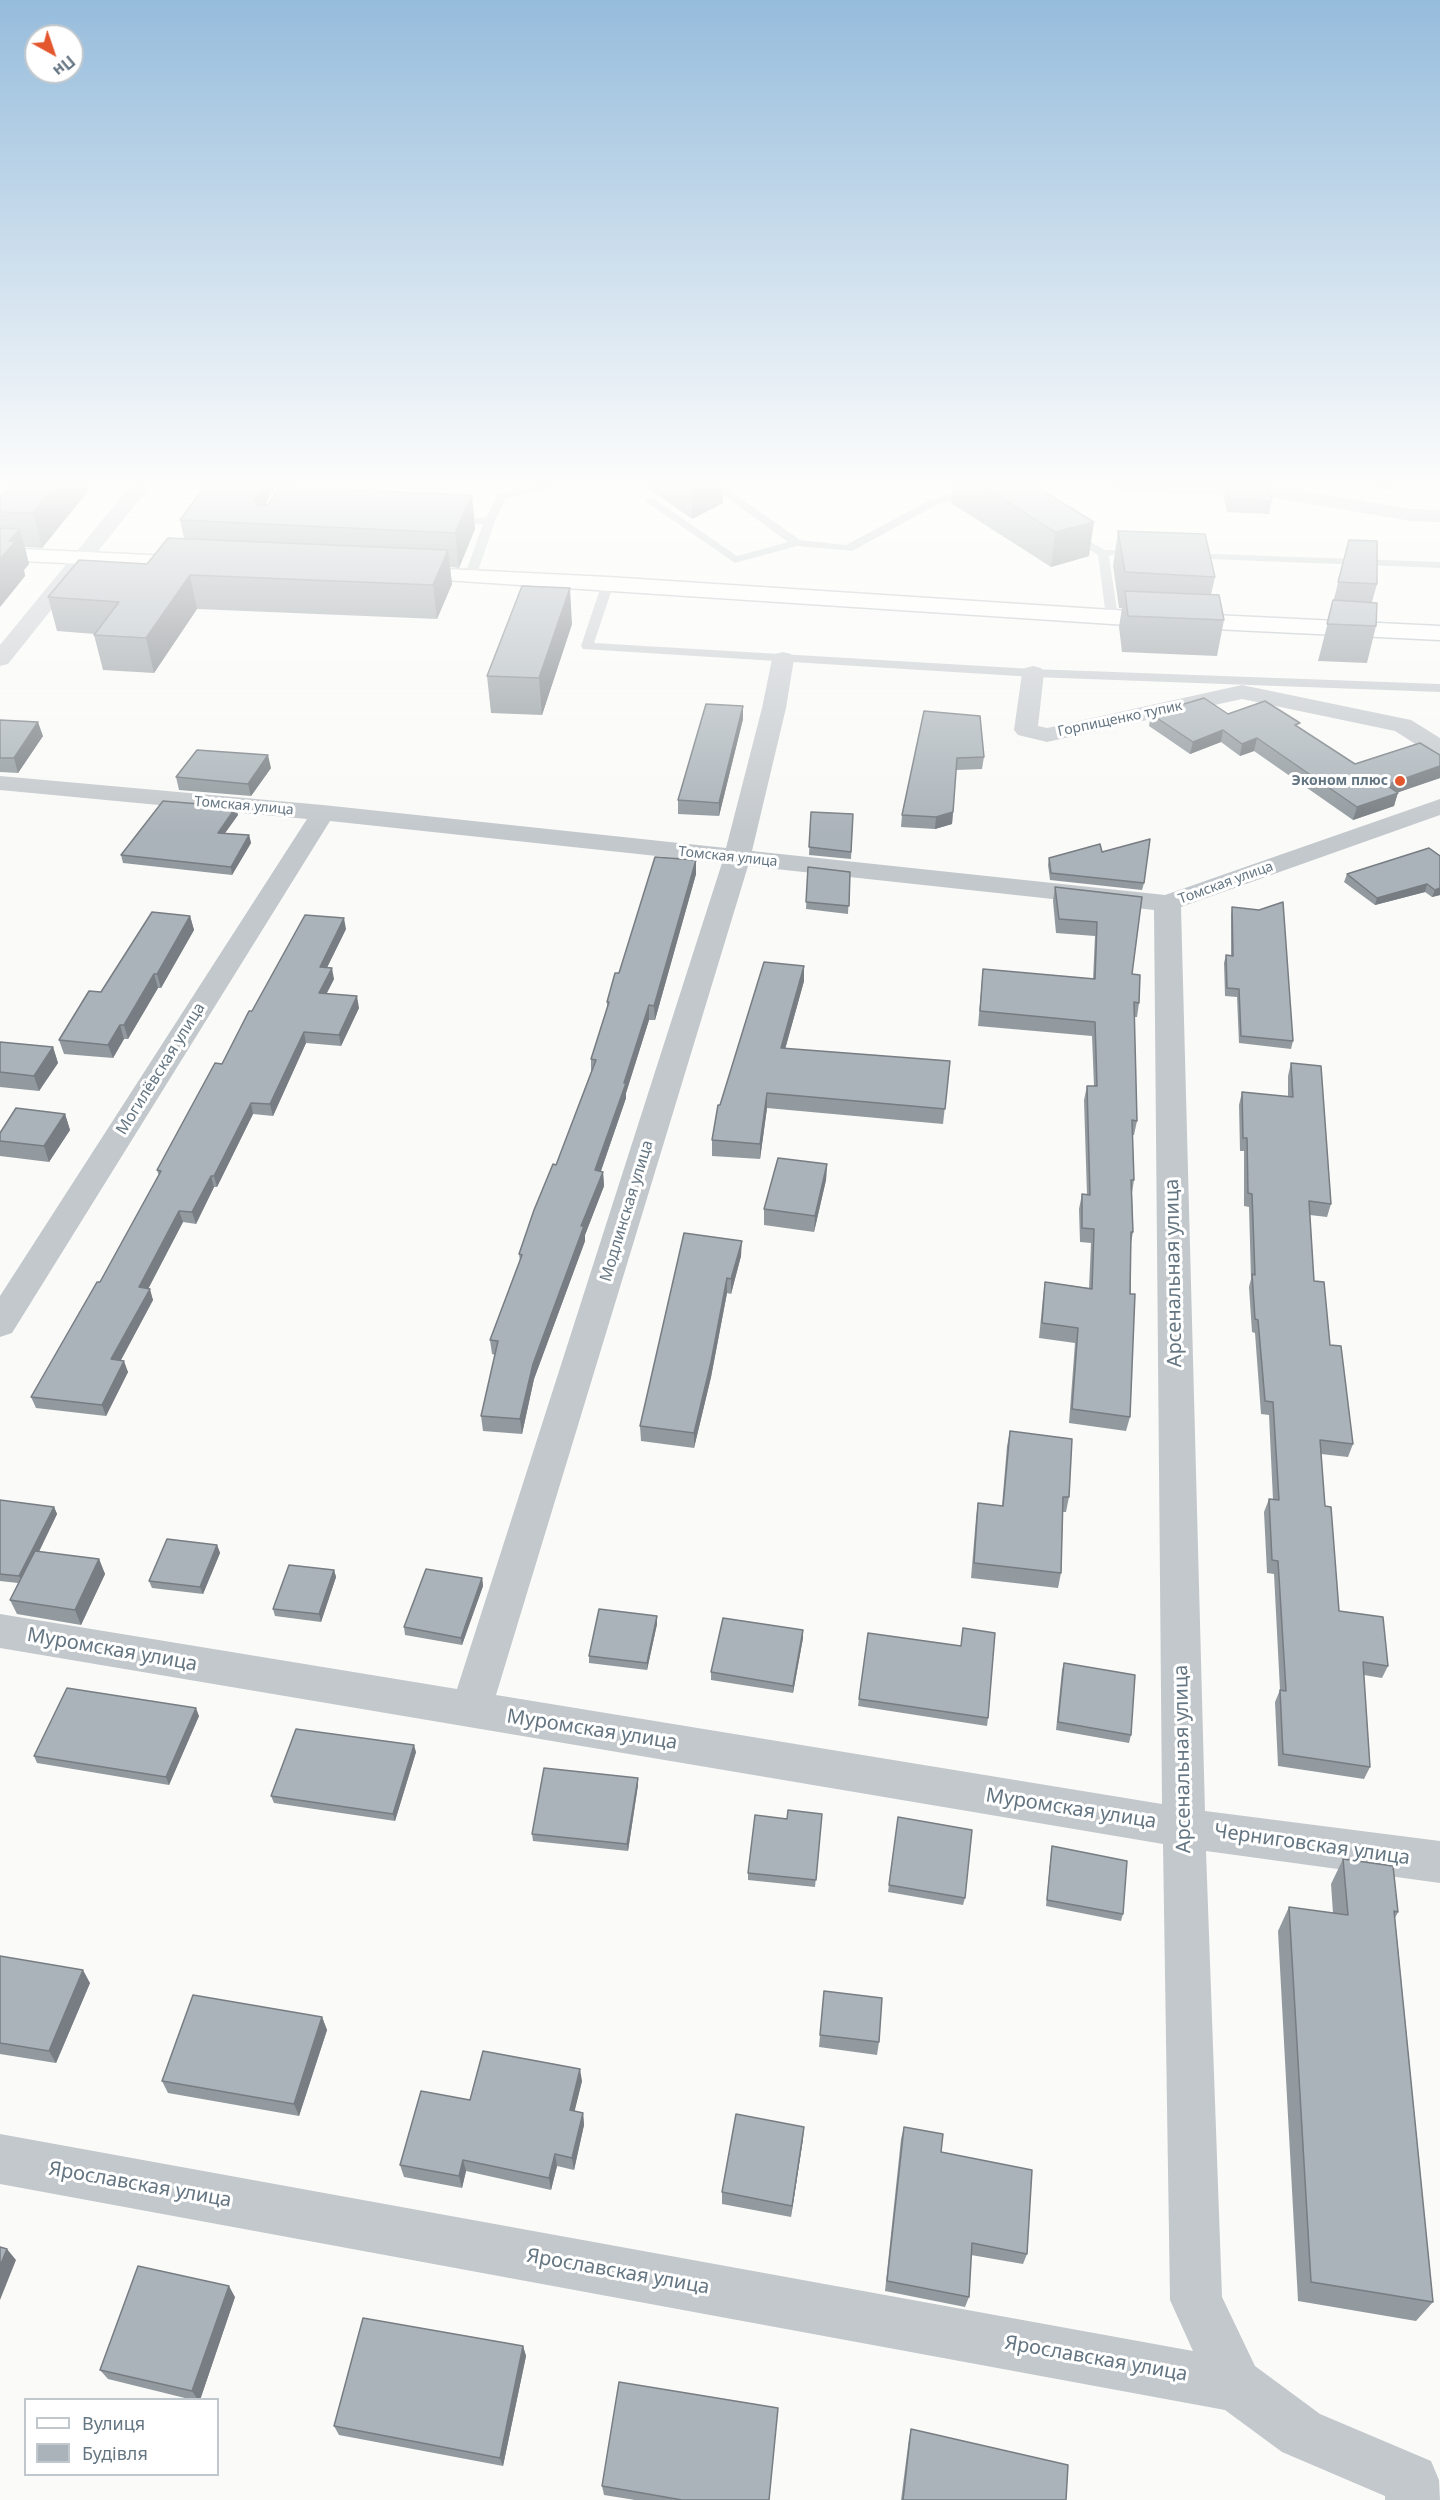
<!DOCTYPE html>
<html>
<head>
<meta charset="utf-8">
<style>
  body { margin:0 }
  #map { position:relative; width:1440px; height:2500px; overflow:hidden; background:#fafaf8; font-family:"Noto Sans",sans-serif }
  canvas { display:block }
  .legend { position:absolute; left:24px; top:2398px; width:195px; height:78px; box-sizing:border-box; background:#fff; border:2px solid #c1c8cd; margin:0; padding:8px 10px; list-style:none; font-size:18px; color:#657683 }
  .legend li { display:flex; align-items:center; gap:12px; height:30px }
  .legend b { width:30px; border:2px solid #c1c8cd }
  .north { position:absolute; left:24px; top:24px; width:60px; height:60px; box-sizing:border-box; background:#fff; border:2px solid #c1c8cd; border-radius:50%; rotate:140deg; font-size:16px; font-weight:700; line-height:24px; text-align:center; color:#657683 }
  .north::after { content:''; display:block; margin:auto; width:21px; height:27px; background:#e4572e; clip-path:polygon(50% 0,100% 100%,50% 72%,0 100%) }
</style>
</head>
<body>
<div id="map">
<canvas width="1440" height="2500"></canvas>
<ul class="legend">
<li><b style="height:8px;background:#fff"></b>Вулиця</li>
<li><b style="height:16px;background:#aab3b9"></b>Будівля</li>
</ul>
<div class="north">Пн</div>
</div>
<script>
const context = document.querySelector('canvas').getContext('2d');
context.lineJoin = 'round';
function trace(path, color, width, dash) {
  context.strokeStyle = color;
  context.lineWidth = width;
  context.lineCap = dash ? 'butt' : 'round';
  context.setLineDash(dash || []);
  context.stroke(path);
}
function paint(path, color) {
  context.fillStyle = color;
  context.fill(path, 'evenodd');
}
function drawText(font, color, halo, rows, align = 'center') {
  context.font = font + ' "Noto Sans",sans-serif';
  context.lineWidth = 6;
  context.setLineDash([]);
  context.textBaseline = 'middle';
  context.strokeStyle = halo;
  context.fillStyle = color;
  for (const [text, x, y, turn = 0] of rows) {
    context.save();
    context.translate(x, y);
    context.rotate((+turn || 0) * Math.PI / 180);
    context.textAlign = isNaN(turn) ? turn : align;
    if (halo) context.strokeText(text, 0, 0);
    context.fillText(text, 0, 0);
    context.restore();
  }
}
const lane = new Path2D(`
  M540,485H560L555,488L506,498L495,521L476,577L474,579H466L464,577L483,524L451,523L446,520L447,518H486L498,494Z
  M710,485H722L800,540L846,545L930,500L976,488L981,491L938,504L852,551L797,546L735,563L645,501L650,498L654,499L737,556L788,542Z
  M1071,531L1105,550H1114L1120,553L1109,556L1118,617L1116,620H1108L1106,617L1098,555L1067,536V532Z
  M1187,553L1440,562V568L1183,558L1181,556Z
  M608,580L614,583L594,643L1033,669L1440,684V692L1033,677L583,649L581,646L602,583Z`);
const street = new Path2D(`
  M131,485H151L8,664L0,666V645Z
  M1108,485H1268L1411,509L1440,510V522L1411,521L1268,497L1118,491L1111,489Z
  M783,652L791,654L794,659L786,708L752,851L1165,895L1440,799V815L1181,907L1205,1811L1440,1841V1883L1206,1851L1222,2297L1255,2366L1320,2414L1431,2461L1439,2480L1440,2500H1385V2496L1282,2452L1225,2410L0,2184V2134L1193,2351L1170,2300L1163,1844L0,1648V1614L457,1689L722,863L330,821L12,1333L0,1337V1296L307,819L0,790V776L323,805L726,848L762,708L772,659L775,654ZM748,866L1154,910L1162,1804L496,1695Z
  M1033,666L1041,668L1044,673L1038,726L1047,728L1242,685L1411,720L1440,738V756L1431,754L1395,731L1242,699L1047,742L1018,735L1014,730L1022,673L1025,668Z`);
const secondary = new Path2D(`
  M0,548L192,557L199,559L202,563L199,567L192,569L0,560Z
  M406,567L608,577L1112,610L1440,626V640L1112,624L399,577L396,573L399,569Z`);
const wall = new Path2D(`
  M93,485L42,548L25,547L29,564L24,570L25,576L0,607V497Z
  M206,485H277L266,502L267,505L472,495L475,529L459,568L450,567L452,584L437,619L197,609L154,673L103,670L94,635L95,634L57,631L48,597L147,564L184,538L180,520Z
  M644,485H723V503L692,519Z
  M953,485H1033L1089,556L1051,567L951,503Z
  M1227,485L1272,501L1269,514L1227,512L1224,498Z
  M1367,485H1397L1396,490L1366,486Z
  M1118,531L1215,577L1211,595L1224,620L1217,656L1122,652L1119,627L1122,608H1119L1113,566Z
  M1349,540L1377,584L1372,602L1376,626L1367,663L1318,661Z
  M572,624L542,715L491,713L487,676Z
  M743,706V719L719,816L678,814V800Z
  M924,711L984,757L982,769L956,770L952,824L935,829L901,827L902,815Z
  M1151,714H1228L1299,727L1355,764L1440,755V778L1397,792L1394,806L1353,820L1254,751L1240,756L1221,742L1190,754L1149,726Z
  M0,720L43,736L18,773L0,772Z
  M271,768L251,796L179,790L176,777Z
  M811,812L853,814L851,859L809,855Z
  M238,815L225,833L249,835L251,843L232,875L123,863L121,855Z
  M1440,856V895L1432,897L1425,892L1375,905L1344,882L1347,874Z
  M1049,858L1144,883L1142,890L1050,880L1048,865Z
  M696,860V874L655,1020H649L626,1093V1098L601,1171L603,1172L604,1186L585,1235V1241L534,1379L522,1434L483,1431L481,1416L495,1355L492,1354L490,1340L520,1261L519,1254L556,1165L591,1072V1059L607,1008V1002L619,973Z
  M808,867L850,872L848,914L806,909Z
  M1055,887L1142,897L1132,974L1139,1003L1137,1017H1134L1137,1121L1134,1135H1132L1134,1180L1132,1193L1133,1232L1131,1243L1130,1417L1126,1431L1069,1423L1075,1343L1039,1338L1043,1297L1045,1282L1089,1288L1091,1243L1080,1242L1079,1209L1082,1194L1087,1195L1084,1100L1087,1086H1094L1092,1036L978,1026L983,969L1093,979L1095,936L1056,933L1053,901Z
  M1232,907L1293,1041L1291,1049L1239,1043L1237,997L1225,996L1224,963L1226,955H1231V915Z
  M190,916L194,930L161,988H158L128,1039H124L113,1058L64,1054L59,1040Z
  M346,929L327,967L334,979L327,993L359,1008L341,1046L306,1043L273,1116L253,1114L217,1187H214L196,1224L183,1222L148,1288L153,1300L121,1360L128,1372L106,1416L36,1408L31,1397L100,1282L159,1176L157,1170L222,1064L252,1011Z
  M804,966V981L785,1049L950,1061L943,1124L767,1108L760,1159L712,1156V1140L720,1105Z
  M0,1042L53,1047L58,1063L39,1091L0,1087Z
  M1291,1063L1331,1204L1327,1217L1310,1215L1314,1281L1330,1345L1353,1444L1348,1457L1321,1454L1325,1506L1339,1611L1388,1666L1382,1678L1364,1675L1370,1767L1364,1779L1278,1766L1275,1702L1280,1690L1274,1574L1267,1573L1264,1512L1269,1499L1273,1500L1269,1415L1261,1414L1255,1333L1252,1332L1249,1287L1251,1279L1249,1207L1244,1206V1151H1240L1239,1105L1242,1092L1288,1097V1076Z
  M65,1114L70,1130L49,1162L0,1156V1133Z
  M827,1164L826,1180L814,1232L764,1225V1209Z
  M684,1233L741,1256L731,1294L727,1293L711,1377L694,1448L641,1441L640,1426Z
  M1010,1431L1069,1497L1066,1512H1063L1061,1573L1058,1588L971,1578L976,1518L978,1503L1002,1506L1007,1446Z
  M0,1500L54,1507L57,1514L39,1552L99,1559L105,1574L81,1625L17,1614L10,1600L18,1583L0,1581Z
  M217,1545L220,1553L203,1594L152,1588L149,1581Z
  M334,1570L336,1577L321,1622L275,1616L273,1609Z
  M482,1578L483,1586L462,1645L405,1635L404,1627Z
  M657,1616V1624L647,1670L589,1663V1656Z
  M963,1628L988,1718L987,1726L858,1706L868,1633L961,1646Z
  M803,1638L793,1693L711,1680V1672Z
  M1064,1663L1131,1735L1129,1743L1056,1730L1062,1670Z
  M199,1716L169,1785L37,1763L34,1756Z
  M416,1752L395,1821L274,1803L271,1796Z
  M638,1778V1785L628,1851L533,1841L532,1834Z
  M822,1814L815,1887L748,1880V1873L787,1819Z
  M898,1817L965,1898L963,1905L888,1892Z
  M1052,1846L1123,1914L1121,1921L1046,1906L1051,1853Z
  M1343,1859L1398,1912L1395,1918L1433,2302L1416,2321L1298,2301L1278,1931L1289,1907L1333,1913L1331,1884Z
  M0,1956L90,1983L56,2063L0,2054Z
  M824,1991L879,2042L877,2055L819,2047Z
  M322,2017L327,2030L299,2116L168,2093L162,2081Z
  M582,2081L574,2111L583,2113L584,2125L574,2170L557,2166L551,2190L466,2171L462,2188L404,2177L400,2165L470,2100Z
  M904,2127L941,2152L1027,2254L1023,2264L971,2255L969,2297L965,2307L885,2291L901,2139Z
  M803,2139L791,2217L722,2204V2192Z
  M235,2297L200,2400H193L108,2379L100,2370Z
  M523,2346L526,2356L503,2466L339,2435L334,2426Z
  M911,2429L1066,2500H901L909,2438Z
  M602,2486L769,2500H635L604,2495Z`);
const shadedWall = new Path2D(`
  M56,485H93L42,548L33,513Z
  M248,485H277L266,502L269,520L258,523Z
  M692,485H723V503L692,519Z
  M472,495L475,529L459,568L455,533Z
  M1094,522L1089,556L1051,567L1055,532Z
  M20,529L29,564L24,570L25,576L0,607V559L9,541Z
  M448,550L452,584L437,619L433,585Z
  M190,575L197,609L154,673L146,638Z
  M570,588L572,624L542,715L539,678Z
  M743,706V719L719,816V803Z
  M38,722L43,736L18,773L14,758Z
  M1223,730L1221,742L1190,754L1193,742Z
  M1257,738L1254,751L1240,756L1242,744Z
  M268,755L271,768L251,796L248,784Z
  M1440,766V778L1382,798L1386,785Z
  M1398,793L1394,806L1353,820L1357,807Z
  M236,807L238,815L220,840L218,833Z
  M953,812L952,824L935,829L936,817Z
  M249,835L251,843L232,875L231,867Z
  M696,860V874L655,1020L654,1006Z
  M1427,884L1425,892L1375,905L1377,898Z
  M1440,888V895L1432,897L1435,890Z
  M190,916L194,930L161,988L157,974Z
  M344,918L346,929L322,978L320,967Z
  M804,966V981L781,1064V1048Z
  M332,968L334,979L321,1004L319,993Z
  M154,974L158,988L128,1039L124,1025Z
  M357,996L359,1008L341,1046L339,1035Z
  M649,1005V1020L626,1093V1098L596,1185L595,1170Z
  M120,1025L124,1039L113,1058L108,1045Z
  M304,1032L306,1043L273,1116L270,1104Z
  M53,1047L58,1063L39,1091L34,1076Z
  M767,1093V1108L760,1159V1144Z
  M251,1103L253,1114L217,1187L214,1176Z
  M65,1114L70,1130L49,1162L44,1146Z
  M827,1164L826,1180L814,1232L815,1216Z
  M603,1172L604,1186L585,1235V1241L534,1379L522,1434L520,1419L533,1364L581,1226Z
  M211,1176L214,1187L196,1224L192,1212Z
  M179,1211L183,1222L143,1299L139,1287Z
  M742,1241L741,1256L731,1294V1279Z
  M727,1278V1293L711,1377L694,1448V1433Z
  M150,1289L153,1300L115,1371L111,1359Z
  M124,1361L128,1372L106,1416L102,1405Z
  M54,1507L57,1514L23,1584L19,1576Z
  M217,1545L220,1553L203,1594L200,1587Z
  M99,1559L105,1574L81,1625L75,1610Z
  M334,1570L336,1577L321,1622L319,1614Z
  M482,1578L483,1586L462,1645L461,1638Z
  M657,1616V1624L647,1670V1663Z
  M803,1630V1638L793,1693V1686Z
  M196,1708L199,1716L169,1785L166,1777Z
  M414,1745L416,1752L395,1821L393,1814Z
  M638,1778V1785L628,1851L627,1844Z
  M83,1970L90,1983L56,2063L49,2051Z
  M322,2017L327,2030L299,2116L294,2104Z
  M580,2069L582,2081L572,2122L570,2110Z
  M583,2113L584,2125L574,2170L572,2158Z
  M804,2127L803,2139L791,2217L792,2206Z
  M555,2154L557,2166L551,2190L549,2178Z
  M463,2160L466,2171L462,2188L459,2176Z
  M7,2249L16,2260L0,2300V2266Z
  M229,2286L235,2297L200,2400H198L192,2391Z
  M523,2346L526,2356L503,2466L500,2458Z`);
const building = new Path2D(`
  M11,485H56L33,513L0,512V497Z
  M206,485L263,486L254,500L258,506L268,505L279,487L472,495L455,533L180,520Z
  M980,485H1033L1094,522L1055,532Z
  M1227,485L1268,486L1272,501L1230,499Z
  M0,528L20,529L9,541H16L0,559Z
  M1118,531L1205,534L1215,577L1125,572Z
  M168,538L448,550L433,585L190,575L146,638L94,635L119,602L48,597L79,560L147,564Z
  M1349,540L1377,541V584L1338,582Z
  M522,586L570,588L539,678L487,676Z
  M1125,591L1219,595L1224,620L1128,616Z
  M1333,600L1377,603L1376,626L1327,624Z
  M1204,698L1228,714L1265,701L1300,723L1295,725L1355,764L1420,743L1440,755V766L1386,785L1398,793L1357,807L1257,738L1242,744L1223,730L1193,742L1151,714Z
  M706,704L743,706L719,803L678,800Z
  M924,711L980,716L984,757L957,758L953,812L936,817L902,815Z
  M0,720L38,722L14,758H0Z
  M197,750L268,755L248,784L176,777Z
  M163,801L236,807L218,833L249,835L231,867L121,855Z
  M811,812L853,814L851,852L809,847Z
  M1150,839L1144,883L1051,873L1049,858L1100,844L1102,852Z
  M1429,848L1440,856V888L1435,890L1427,884L1377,898L1347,874Z
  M655,857L696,860L654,1006L649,1005L624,1083H626L595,1170L603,1172L581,1226H584L533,1364L520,1419L481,1416L498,1341L490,1340L522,1255L519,1254L534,1210L553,1164L556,1165L596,1060L591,1059L609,1002H607L615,973H619Z
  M808,867L850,872L849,906L806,902Z
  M1055,887L1142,897L1132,974L1140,975L1139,1003L1134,1002L1137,1121L1132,1120L1134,1180H1131L1133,1232H1131L1130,1294H1135L1130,1417L1072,1409L1078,1328L1042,1323L1045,1282L1092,1289L1094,1229L1082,1228V1194L1090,1195L1087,1086H1097L1095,1022L980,1011L983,969L1095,979L1097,922L1059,919Z
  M1283,902L1293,1041L1241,1036L1239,989L1227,988L1226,955L1233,956L1232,907L1259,910Z
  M152,912L190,916L157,974H154L124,1025H120L108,1045L59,1040L89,991L101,992Z
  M305,915L344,918L320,967L332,968L319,993L357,996L339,1035L304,1032L270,1104L251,1103L214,1176H211L192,1212L179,1211L139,1287L150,1289L111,1359L124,1361L102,1405L31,1397L97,1282H100L161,1171L157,1170L215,1063L222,1064L249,1011H252Z
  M764,962L804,966L781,1048L950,1061L945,1109L767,1093L760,1144L712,1140L718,1105H720Z
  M0,1042L53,1047L34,1076L0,1072Z
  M1291,1063L1321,1066L1331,1204L1309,1201L1314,1281L1324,1282L1330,1345L1341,1346L1353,1444L1320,1440L1325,1506L1331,1507L1339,1611L1383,1617L1388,1666L1363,1662L1370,1767L1283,1754L1280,1690L1286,1691L1278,1561L1272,1560L1269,1499L1279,1500L1273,1402L1265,1401L1258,1320L1255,1319L1252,1274L1255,1275L1252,1194L1248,1193L1247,1138H1243L1242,1092L1293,1097Z
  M16,1108L65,1114L44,1146L0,1141V1133Z
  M778,1158L827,1164L815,1216L764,1209Z
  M684,1233L742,1241L731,1279L727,1278L711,1362L694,1433L640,1426Z
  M1010,1431L1072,1439L1069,1497H1063L1061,1573L974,1563L978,1503L1003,1506Z
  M0,1500L54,1507L19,1576L0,1574Z
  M167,1539L217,1545L200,1587L149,1581Z
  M35,1551L99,1559L75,1610L10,1600Z
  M289,1565L334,1570L319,1614L273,1609Z
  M426,1569L482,1578L461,1638L404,1627Z
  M599,1609L657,1616L647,1663L589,1656Z
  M723,1618L803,1630L793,1686L711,1672Z
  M963,1628L995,1633L988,1718L859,1699L868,1633L961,1646Z
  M1064,1663L1135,1675L1131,1735L1058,1722Z
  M67,1688L196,1708L166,1777L34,1756Z
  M296,1729L414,1745L393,1814L271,1796Z
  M544,1768L638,1778L627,1844L532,1834Z
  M788,1810L822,1814L816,1880L748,1873L755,1815L787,1819Z
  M898,1817L972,1830L965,1898L889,1885Z
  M1052,1846L1127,1861L1123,1914L1047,1900Z
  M1343,1859L1393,1866L1398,1912L1394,1911L1433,2302L1311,2282L1289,1907L1348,1915Z
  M0,1956L83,1970L49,2051L0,2043Z
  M824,1991L882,1998L879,2042L820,2035Z
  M193,1995L322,2017L294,2104L162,2081Z
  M483,2051L580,2069L570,2110L583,2113L572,2158L555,2154L549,2178L463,2160L459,2176L400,2165L421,2091L470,2100Z
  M736,2114L804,2127L792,2206L722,2192Z
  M904,2127L943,2134L941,2152L1032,2170L1027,2254L972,2243L969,2297L887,2281Z
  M0,2247L7,2249L0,2266Z
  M138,2266L229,2286L192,2391L100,2370Z
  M363,2318L523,2346L500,2458L334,2426Z
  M619,2382L778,2408L769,2500H682L602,2486Z
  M911,2429L1068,2465L1066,2500H903Z`);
const markers = [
  [1400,781,6,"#e4572e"]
];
const farStreetnames = [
  ["Горпищенко тупик",1120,719,-12],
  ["Томская улица",244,806,5],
  ["Томская улица",728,857,6],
  ["Томская улица",1226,883,-20]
];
const farPoinames = [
  ["Эконом плюс",1388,781]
];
const streetNames = [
  ["Могилёвская улица",161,1069,-58],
  ["Модлинская улица",627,1211,-73]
];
const nearStreetnames = [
  ["Арсенальная улица",1174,1273,-91],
  ["Муромская улица",112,1650,10],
  ["Муромская улица",592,1730,9],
  ["Арсенальная улица",1183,1759,-91],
  ["Муромская улица",1071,1809,9],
  ["Черниговская улица",1312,1845,8],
  ["Ярославская улица",140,2185,10],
  ["Ярославская улица",618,2272,10],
  ["Ярославская улица",1096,2359,10]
];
trace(secondary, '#b3babf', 3);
paint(lane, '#c3c8cc');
paint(street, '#c3c8cc');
paint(secondary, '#fff');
paint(wall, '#929a9f');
paint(shadedWall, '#777d82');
paint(building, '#aab3b9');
trace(building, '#777d82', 1.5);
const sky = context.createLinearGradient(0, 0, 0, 835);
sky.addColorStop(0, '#96bcdc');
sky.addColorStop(0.58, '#fdfdfc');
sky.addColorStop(1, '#fdfdfc00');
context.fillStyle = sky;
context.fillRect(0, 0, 1440, 835);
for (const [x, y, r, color] of markers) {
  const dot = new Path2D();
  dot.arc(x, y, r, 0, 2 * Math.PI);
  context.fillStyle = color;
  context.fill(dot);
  trace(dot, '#fff', 2);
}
drawText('14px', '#657683', '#fff', farStreetnames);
drawText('bold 14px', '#657683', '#fff', farPoinames, 'right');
drawText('16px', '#657683', '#fff', streetNames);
drawText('20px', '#657683', '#fff', nearStreetnames);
</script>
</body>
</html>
